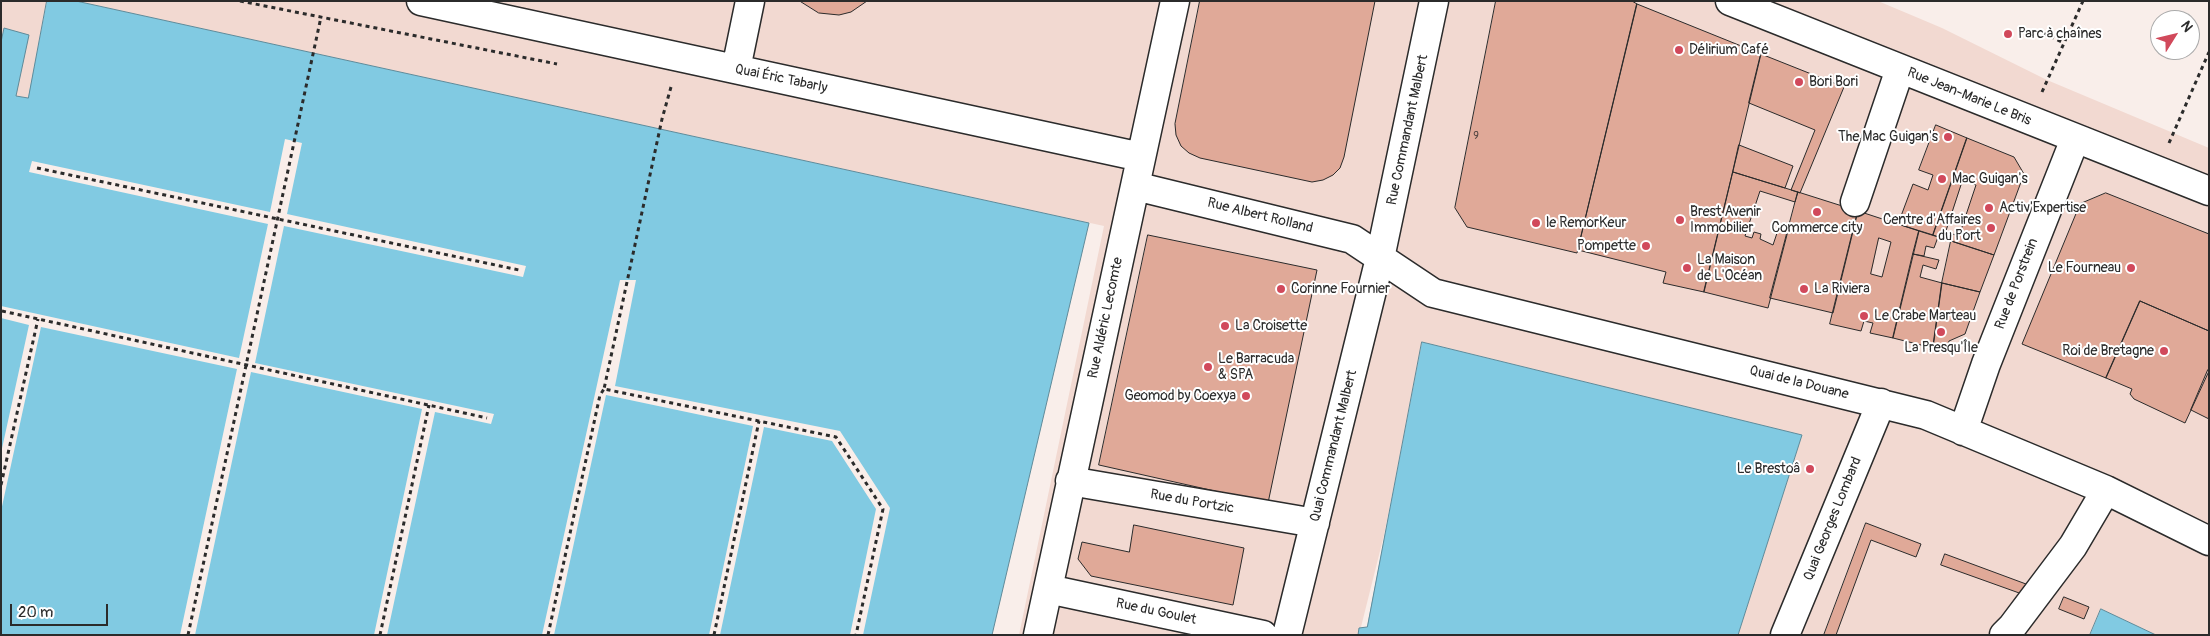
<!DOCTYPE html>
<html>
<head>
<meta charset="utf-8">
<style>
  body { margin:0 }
  #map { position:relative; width:2210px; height:636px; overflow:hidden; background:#f9eeea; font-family:Pangolin,sans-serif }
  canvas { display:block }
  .frame { position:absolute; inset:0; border:2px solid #2b2b2b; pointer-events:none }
  .north { position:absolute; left:2150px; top:10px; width:50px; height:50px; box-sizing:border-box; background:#fff; border:1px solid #aaa; border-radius:50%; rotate:54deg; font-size:14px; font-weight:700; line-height:20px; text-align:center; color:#2b2b2b }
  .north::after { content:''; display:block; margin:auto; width:18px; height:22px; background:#d1495b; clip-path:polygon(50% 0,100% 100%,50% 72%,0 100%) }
  .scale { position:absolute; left:10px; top:604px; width:98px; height:22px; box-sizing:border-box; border:2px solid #2b2b2b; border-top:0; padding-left:6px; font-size:15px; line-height:18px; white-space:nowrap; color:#2b2b2b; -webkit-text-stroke:4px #fff; paint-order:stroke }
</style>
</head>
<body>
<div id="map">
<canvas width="2210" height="636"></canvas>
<div class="frame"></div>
<div class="north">N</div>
<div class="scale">20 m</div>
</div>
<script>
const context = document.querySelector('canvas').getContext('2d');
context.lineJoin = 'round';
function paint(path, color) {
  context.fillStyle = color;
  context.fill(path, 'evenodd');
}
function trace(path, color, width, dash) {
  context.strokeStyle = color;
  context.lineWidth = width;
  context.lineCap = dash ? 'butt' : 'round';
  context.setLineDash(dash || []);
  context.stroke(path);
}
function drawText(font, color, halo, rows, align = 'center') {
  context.font = font + ' Pangolin,sans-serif';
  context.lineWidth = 4;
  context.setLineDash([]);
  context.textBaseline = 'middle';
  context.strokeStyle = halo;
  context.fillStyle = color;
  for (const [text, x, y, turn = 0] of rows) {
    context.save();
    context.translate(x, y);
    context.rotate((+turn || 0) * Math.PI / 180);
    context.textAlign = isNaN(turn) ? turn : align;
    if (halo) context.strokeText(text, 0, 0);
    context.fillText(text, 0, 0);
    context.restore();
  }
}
const built = new Path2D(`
  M1,1H47L28,98L16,96L4,28L1,42Z
  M76,1H1878L1942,28L2047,80L2209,148V635H2156L2101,609L2090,635H1738L1802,435L1423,342L1384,535L1359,635H1019L1104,226Z`);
const water = new Path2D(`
  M47,1H76L1089,223L992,635H1V42L4,28L29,35L16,96L28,98Z
  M1422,342L1802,435L1738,635H1358L1359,628L1367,627Z
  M2101,609L2156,635H2090Z`);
const pier = new Path2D(`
  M285,139L302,143L287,214L526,266L523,277L284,226L255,363L494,414L491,424L435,412L387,635H374L422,409L251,372L195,635H180L237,369L41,327L1,511V453L29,325L1,318V306L239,358L268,224L29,172L32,161L270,212Z
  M620,280H636L615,386L840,431L890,508L863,635H850L876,509L832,441L764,427L720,635H709L753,426L606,395L554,635H542Z`);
const building = new Path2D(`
  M800,1H867L851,12L839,15L819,13Z
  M1200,1H1375L1344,157L1340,168L1333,175L1323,180L1312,182L1200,158L1189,153L1181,146L1176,135L1175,124Z
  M1496,1H1632L1637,4L1577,253L1467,227L1455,208Z
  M1637,4L1761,54L1704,292L1663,283L1666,272L1578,250Z
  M1761,54L1844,87L1800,193L1791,190L1815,130L1749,103Z
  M1936,125L1967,138L1933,235L1898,224L1913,184L1928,190L1933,175L1919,170Z
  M1967,138L2014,157L2024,174L1994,255L1933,235ZM1963,180L1976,185L1959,236L1946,232Z
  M1739,145L1793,166L1785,188L1733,172Z
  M1733,172L1798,192L1795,202L1760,191L1745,236L1752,238L1754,232L1761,234L1760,239L1773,245L1780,224L1789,227L1768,308L1704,292Z
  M1798,192L1858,211L1833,313L1770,298Z
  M2106,193L2209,234V331L2140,301L2106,378L2022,344L2080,204Z
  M1858,211L1919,231L1893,338L1870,333L1873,323L1864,321L1861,331L1830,324ZM1879,238L1891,242L1882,277L1871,274Z
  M1919,231L1938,237L1934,248L1926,246L1924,256L1913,254Z
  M1148,235L1317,270L1268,503L1099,465Z
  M1951,241L1994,255L1980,292L1942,283Z
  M1913,254L1939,260L1936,269L1923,265L1920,277L1942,283L1933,348L1893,338Z
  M1942,283L1980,292L1965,334L1949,341L1946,350L1933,348Z
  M2140,301L2209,331V371L2185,423L2134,399L2130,394L2132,389L2106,378Z
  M2208,370L2209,371V419L2191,410Z
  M1866,523L1921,544L1916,557L1871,540L1836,635H1824Z
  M1134,525L1244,548L1233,605L1091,576L1078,559L1082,542L1129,552Z
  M1945,554L2026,584L2022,594L1941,565Z
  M2064,597L2089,607L2084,619L2059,609Z`);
const path = new Path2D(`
  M240,1L557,64
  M2043,33L2064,43
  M671,87L662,119L604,389L836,437L883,509L856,635
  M2042,92L2083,1
  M2169,143L2209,52
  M37,168L519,270
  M2,311L487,418
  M1,485L38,319
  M188,635L321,17
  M380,635L429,405
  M548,635L600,395L604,389
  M714,635L759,421`);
const minor = new Path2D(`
  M421,1L1141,157
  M1730,1L2209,191
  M736,69L750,1
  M1135,186L1352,239L1433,293L1926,415L2106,490L2209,541
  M1855,202L1900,69
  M1963,431L1986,364L2075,139
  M1070,481L1315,523
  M1048,589L1263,635
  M1038,635L1175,1
  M1287,635L1380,258L1434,1
  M1785,635L1881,403
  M2004,635L2012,627L2073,546L2106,490`);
const markers = [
  [2008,34,5,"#d1495b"],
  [1679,50,5,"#d1495b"],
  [1799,82,5,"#d1495b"],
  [1948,137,5,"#d1495b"],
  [1942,179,5,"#d1495b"],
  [1989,208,5,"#d1495b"],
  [1817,212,5,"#d1495b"],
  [1680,220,5,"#d1495b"],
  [1536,223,5,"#d1495b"],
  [1991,228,5,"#d1495b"],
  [1646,246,5,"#d1495b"],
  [1687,268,5,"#d1495b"],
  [2131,268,5,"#d1495b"],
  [1281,289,5,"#d1495b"],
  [1804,289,5,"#d1495b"],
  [1864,316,5,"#d1495b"],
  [1225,326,5,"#d1495b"],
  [1941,332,5,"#d1495b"],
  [2164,351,5,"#d1495b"],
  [1208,367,5,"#d1495b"],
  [1246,396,5,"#d1495b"],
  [1810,469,5,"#d1495b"]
];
const numberNames = [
  ["9",1476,136]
];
const poiNames = [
  ["Parc à chaînes",2018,34],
  ["Délirium Café",1689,50],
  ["Bori Bori",1809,82],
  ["The Mac Guigan's",1938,137,"right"],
  ["Mac Guigan's",1952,179],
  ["Activ'Expertise",1999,208],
  ["Brest Avenir",1690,212],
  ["Immobilier",1690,228],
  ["Centre d'Affaires",1981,220,"right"],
  ["du Port",1981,236,"right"],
  ["le RemorKeur",1546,223],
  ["Commerce city",1817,228,"center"],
  ["Pompette",1636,246,"right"],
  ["La Maison",1697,260],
  ["de L'Océan",1697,276],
  ["Le Fourneau",2121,268,"right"],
  ["Corinne Fournier",1291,289],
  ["La Riviera",1814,289],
  ["Le Crabe Marteau",1874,316],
  ["La Croisette",1235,326],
  ["La Presqu'Île",1941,348,"center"],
  ["Roi de Bretagne",2154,351,"right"],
  ["Le Barracuda",1218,359],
  ["& SPA",1218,375],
  ["Geomod by Coexya",1236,396,"right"],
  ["Le Brestoâ",1800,469,"right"]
];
const streetNames = [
  ["Quai Éric Tabarly",781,79,12],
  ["Rue Jean-Marie Le Bris",1969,97,22],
  ["Rue Commandant Malbert",1408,130,-78],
  ["Rue Albert Rolland",1260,216,14],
  ["Rue de Porstrein",2017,284,-69],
  ["Rue Aldéric Lecomte",1106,318,-78],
  ["Quai de la Douane",1799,383,14],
  ["Quai Commandant Malbert",1334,446,-76],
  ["Rue du Portzic",1192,502,10],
  ["Quai Georges Lombard",1833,519,-68],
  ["Rue du Goulet",1156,612,12]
];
paint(built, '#f2d9d1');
paint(water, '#81cae2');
trace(water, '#5f8a99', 1);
paint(pier, '#f9eeea');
paint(building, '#e0a998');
trace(building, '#2b2b2b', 1);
trace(minor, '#2b2b2b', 31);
trace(path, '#2b2b2b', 3, [4, 4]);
trace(minor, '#fff', 28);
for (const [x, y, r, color] of markers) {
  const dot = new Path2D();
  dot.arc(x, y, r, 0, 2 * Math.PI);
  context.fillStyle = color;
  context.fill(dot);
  trace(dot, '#fff', 2);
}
drawText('11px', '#584a46', null, numberNames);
drawText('14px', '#2b2b2b', '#fff', poiNames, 'left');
drawText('14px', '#2b2b2b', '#fff', streetNames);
</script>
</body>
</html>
